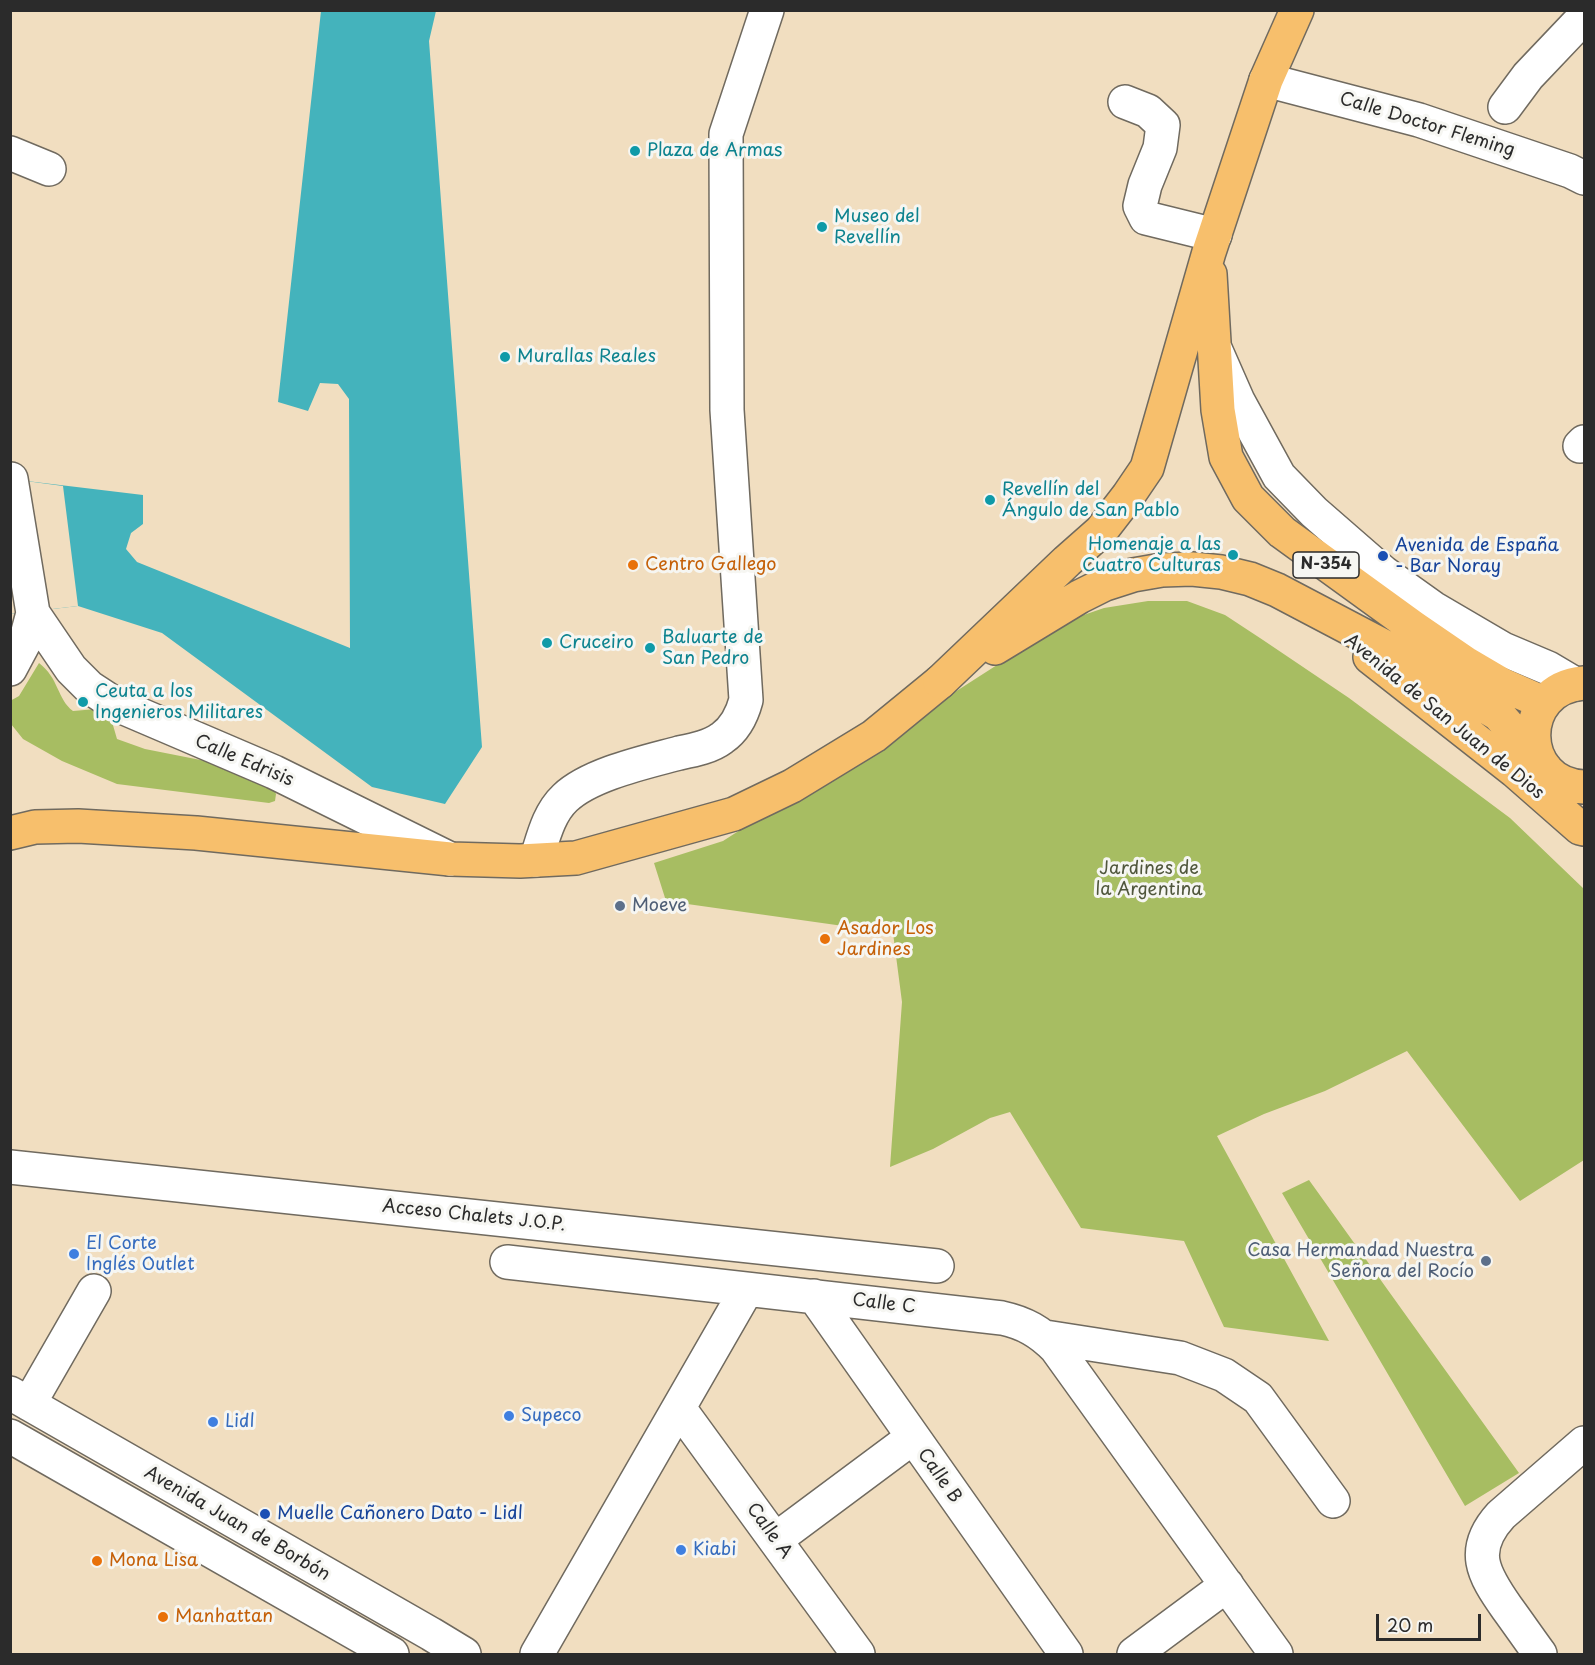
<!DOCTYPE html>
<html>
<head>
<meta charset="utf-8">
<style>
  body { margin:0 }
  #map { position:relative; width:1595px; height:1665px; overflow:hidden; background:#f1dec0; font-family:"Playpen Sans",sans-serif }
  canvas { display:block }
  .frame { position:absolute; inset:0; border:12px solid #2b2b2b; pointer-events:none }
  .scale { position:absolute; left:1376px; top:1614px; width:105px; height:27px; box-sizing:border-box; border:3px solid #2b2b2b; border-top:0; padding-left:8px; font-size:18px; line-height:21px; white-space:nowrap; color:#2b2b2b; -webkit-text-stroke:4px #f6f6f2; paint-order:stroke }
</style>
</head>
<body>
<div id="map">
<canvas width="1595" height="1665"></canvas>
<div class="frame"></div>
<div class="scale">20 m</div>
</div>
<script>
const context = document.querySelector('canvas').getContext('2d');
context.lineJoin = 'round';
function paint(path, color) {
  context.fillStyle = color;
  context.fill(path, 'evenodd');
}
function trace(path, color, width, dash) {
  context.strokeStyle = color;
  context.lineWidth = width;
  context.lineCap = dash ? 'butt' : 'round';
  context.setLineDash(dash || []);
  context.stroke(path);
}
function drawText(font, color, halo, rows, align = 'center') {
  context.font = font + ' "Playpen Sans",sans-serif';
  context.lineWidth = 6;
  context.setLineDash([]);
  context.textBaseline = 'middle';
  context.strokeStyle = halo;
  context.fillStyle = color;
  for (const [text, x, y, turn = 0] of rows) {
    context.save();
    context.translate(x, y);
    context.rotate((+turn || 0) * Math.PI / 180);
    context.textAlign = isNaN(turn) ? turn : align;
    if (halo) context.strokeText(text, 0, 0);
    context.fillText(text, 0, 0);
    context.restore();
  }
}
const green = new Path2D(`
  M1148,601H1187L1225,615L1263,640L1349,698L1510,818L1584,889V1160L1520,1201L1407,1051L1325,1091L1264,1114L1217,1136L1329,1341L1224,1327L1184,1241L1081,1228L1010,1112L990,1118L933,1149L890,1167L902,1002L893,933L666,901L654,863L723,841L1011,656L1072,619L1104,608Z
  M39,663C59,678 57,699 73,711L108,708L117,739L145,749L236,767L272,786L276,794L275,801L269,803L117,784L62,761L23,739L11,724L10,701L19,696Z
  M1309,1180L1519,1473L1465,1506L1282,1193Z`);
const water = new Path2D(`
  M321,11H436L429,41L482,747L445,804L372,787L162,633L78,606L11,614L10,479L143,495V524L131,533L126,549L137,562L350,648L349,399L338,384L320,383L308,411L278,402Z`);
const pier = new Path2D(`
  M11,479L63,486L78,606L10,614Z`);
const minor = new Path2D(`
  M1266,80L1419,120L1570,171L1584,178
  M1125,102L1148,111L1163,125L1160,148L1145,185L1140,206L1146,218L1215,235
  M1505,107L1528,76L1584,17
  M10,153L49,169
  M1216,351L1238,401L1279,476L1314,512L1384,573L1433,608L1503,649L1548,668L1575,684
  M1580,446L1584,442
  M33,613L71,669L89,687L115,704L274,772L450,859
  M10,669L26,639L33,613L11,479
  M536,860C543,839 548,814 565,798C590,774 646,762 679,753C694,750 710,747 722,738C735,729 742,715 746,700L727,410L726,134L767,10
  M10,1167L937,1266
  M507,1262L1002,1318C1025,1323 1040,1332 1056,1348L1276,1654
  M814,1296L1066,1654
  M1045,1337L1180,1358L1224,1375L1258,1398L1333,1501
  M10,1393L431,1634L464,1654
  M29,1404L94,1291
  M679,1408L858,1654
  M10,1436L392,1654
  M775,1540L912,1438
  M537,1654L747,1289
  M1134,1654L1227,1585
  M1540,1654C1529,1639 1518,1623 1507,1608C1483,1574 1469,1550 1501,1515L1584,1443`);
const major = new Path2D(`
  M10,833L35,827L78,826L196,833L450,859L520,861L576,858L734,814L792,786L874,736L940,682`);
const highway = new Path2D(`
  M1210,274L1218,410L1226,457L1248,498L1282,532L1413,627L1467,664L1501,684L1544,703
  M995,648L1079,597L1105,584L1133,575L1162,570L1192,569L1221,572L1250,579L1277,590L1393,651L1498,714L1546,769
  M1370,657L1515,771L1580,828L1584,829
  M940,682L1067,561L1101,531L1128,496L1147,468L1209,252L1266,80L1297,10
  M1584,683C1516,688 1518,784 1584,787`);
const markers = [
  [635,151,6,"#0f9aa8"],
  [822,227,6,"#0f9aa8"],
  [505,357,6,"#0f9aa8"],
  [990,500,6,"#0f9aa8"],
  [1233,555,6,"#0f9aa8"],
  [1383,556,6,"#1a4fb4"],
  [633,565,6,"#e8710a"],
  [547,643,6,"#0f9aa8"],
  [650,648,6,"#0f9aa8"],
  [83,702,6,"#0f9aa8"],
  [620,906,6,"#5c6f8a"],
  [825,939,6,"#e8710a"],
  [74,1254,6,"#3f7fe0"],
  [1486,1261,6,"#5c6f8a"],
  [509,1416,6,"#3f7fe0"],
  [213,1422,6,"#3f7fe0"],
  [265,1514,6,"#1a4fb4"],
  [681,1550,6,"#3f7fe0"],
  [97,1561,6,"#e8710a"],
  [163,1617,6,"#e8710a"]
];
const shields = [
  [1326,565,66]
];
const shieldNames = [
  ["N-354",1326,565]
];
const streetNames = [
  ["Calle Doctor Fleming",1427,125,17],
  ["Avenida de San Juan de Dios",1444,717,39],
  ["Calle Edrisis",244,761,23],
  ["Acceso Chalets J.O.P.",474,1216,6],
  ["Calle C",884,1304,7],
  ["Calle B",939,1476,55],
  ["Avenida Juan de Borbón",237,1524,30],
  ["Calle A",769,1531,54]
];
const cultureNames = [
  ["Plaza de Armas",647,151],
  ["Museo del",834,217],
  ["Revellín",834,238],
  ["Murallas Reales",517,357],
  ["Revellín del",1002,490],
  ["Ángulo de San Pablo",1002,511],
  ["Homenaje a las",1221,545,"right"],
  ["Cuatro Culturas",1221,566,"right"],
  ["Baluarte de",662,638],
  ["San Pedro",662,659],
  ["Cruceiro",559,643],
  ["Ceuta a los",95,692],
  ["Ingenieros Militares",95,713]
];
const transitNames = [
  ["Avenida de España",1395,546],
  ["- Bar Noray",1395,567],
  ["Muelle Cañonero Dato - Lidl",277,1514]
];
const foodNames = [
  ["Centro Gallego",645,565],
  ["Asador Los",837,929],
  ["Jardines",837,950],
  ["Mona Lisa",109,1561],
  ["Manhattan",175,1617]
];
const parkNames = [
  ["Jardines de",1149,869],
  ["la Argentina",1149,890]
];
const serviceNames = [
  ["Moeve",632,906],
  ["Casa Hermandad Nuestra",1474,1251,"right"],
  ["Señora del Rocío",1474,1272,"right"]
];
const shopNames = [
  ["El Corte",86,1244],
  ["Inglés Outlet",86,1265],
  ["Supeco",521,1416],
  ["Lidl",225,1422],
  ["Kiabi",693,1550]
];
paint(green, '#a7bd62');
paint(water, '#44b3bc');
paint(pier, '#f1dec0');
trace(minor, '#706a5f', 36);
trace(major, '#706a5f', 36);
trace(highway, '#706a5f', 36);
trace(minor, '#fff', 33);
trace(major, '#f7bf6c', 33);
trace(highway, '#f7bf6c', 33);
for (const [x, y, r, color] of markers) {
  const dot = new Path2D();
  dot.arc(x, y, r, 0, 2 * Math.PI);
  context.fillStyle = color;
  context.fill(dot);
  trace(dot, '#f6f6f2', 2);
}
for (const [x, y, w] of shields) {
  const box = new Path2D();
  box.roundRect(x - w / 2, y - 13, w, 26, 4.5);
  context.fillStyle = '#f6f6f2';
  context.fill(box);
  trace(box, '#2b2b2b', 1.5);
}
drawText('bold 16px', '#2b2b2b', null, shieldNames);
drawText('18px', '#2b2b2b', '#f6f6f2', streetNames);
drawText('18px', '#0d838f', '#f6f6f2', cultureNames, 'left');
drawText('18px', '#164399', '#f6f6f2', transitNames, 'left');
drawText('18px', '#c56008', '#f6f6f2', foodNames, 'left');
drawText('18px', '#50573c', '#f6f6f2', parkNames);
drawText('18px', '#4e5e75', '#f6f6f2', serviceNames, 'left');
drawText('18px', '#366cbe', '#f6f6f2', shopNames, 'left');
</script>
</body>
</html>
